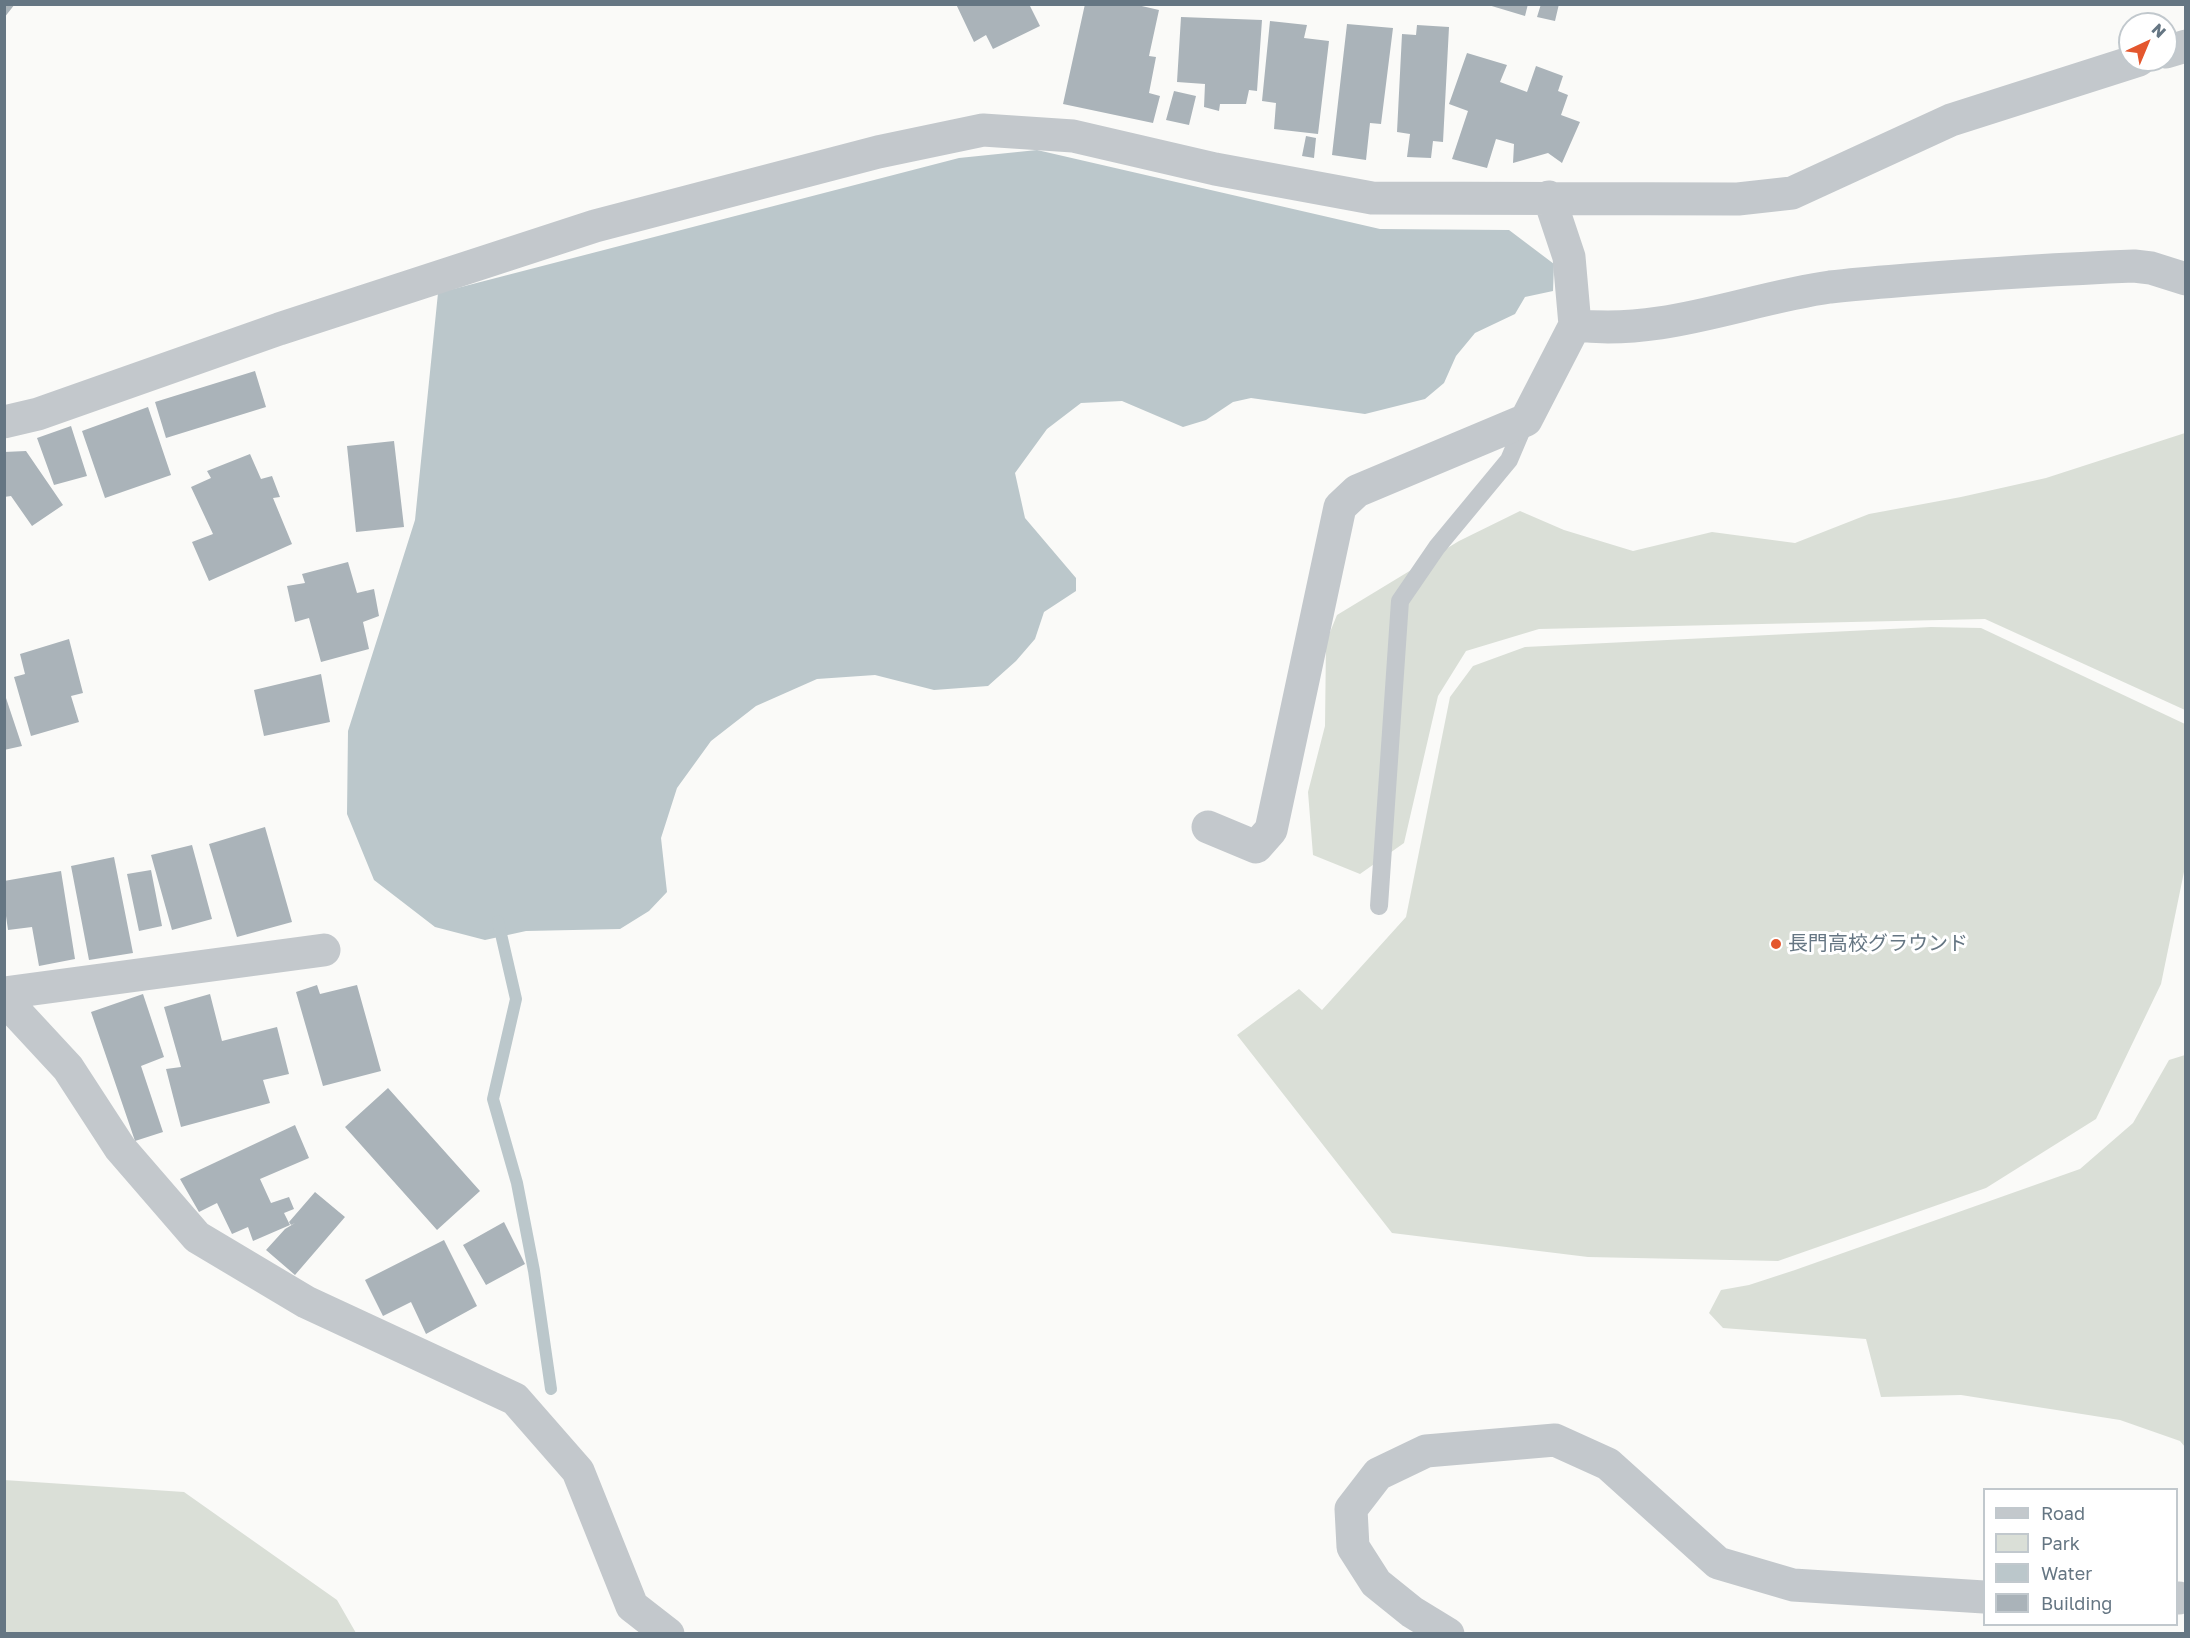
<!DOCTYPE html>
<html>
<head>
<meta charset="utf-8">
<style>
  body { margin:0 }
  #map { position:relative; width:2190px; height:1638px; overflow:hidden; background:#fafaf8; font-family:"Golos Text",sans-serif }
  canvas { display:block }
  .frame { position:absolute; inset:0; border:6px solid #657683; pointer-events:none }
  .legend { position:absolute; left:1983px; top:1488px; width:195px; height:138px; box-sizing:border-box; background:#fff; border:2px solid #c1c8cd; margin:0; padding:8px 10px; list-style:none; font-size:18px; color:#657683 }
  .legend li { display:flex; align-items:center; gap:12px; height:30px }
  .legend b { width:30px; border:2px solid #c1c8cd }
  .north { position:absolute; left:2118px; top:12px; width:60px; height:60px; box-sizing:border-box; background:#fff; border:2px solid #c1c8cd; border-radius:50%; rotate:44deg; font-size:16px; font-weight:700; line-height:24px; text-align:center; color:#657683 }
  .north::after { content:''; display:block; margin:auto; width:21px; height:27px; background:#e4572e; clip-path:polygon(50% 0,100% 100%,50% 72%,0 100%) }
</style>
</head>
<body>
<div id="map">
<canvas width="2190" height="1638"></canvas>
<div class="frame"></div>
<ul class="legend">
<li><b style="height:8px;background:#c3c8cc"></b>Road</li>
<li><b style="height:16px;background:#dadfd7"></b>Park</li>
<li><b style="height:16px;background:#bbc7cb"></b>Water</li>
<li><b style="height:16px;background:#aab3b9"></b>Building</li>
</ul>
<div class="north">N</div>
</div>
<script>
const context = document.querySelector('canvas').getContext('2d');
context.lineJoin = 'round';
function paint(path, color) {
  context.fillStyle = color;
  context.fill(path, 'evenodd');
}
function trace(path, color, width, dash) {
  context.strokeStyle = color;
  context.lineWidth = width;
  context.lineCap = dash ? 'butt' : 'round';
  context.setLineDash(dash || []);
  context.stroke(path);
}
function drawText(font, color, halo, rows, align = 'center') {
  context.font = font + ' "Golos Text","Noto Sans JP",sans-serif';
  context.lineWidth = 6;
  context.setLineDash([]);
  context.textBaseline = 'middle';
  context.strokeStyle = halo;
  context.fillStyle = color;
  for (const [text, x, y, turn = 0] of rows) {
    context.save();
    context.translate(x, y);
    context.rotate((+turn || 0) * Math.PI / 180);
    context.textAlign = isNaN(turn) ? turn : align;
    if (halo) context.strokeText(text, 0, 0);
    context.fillText(text, 0, 0);
    context.restore();
  }
}
const green = new Path2D(`
  M2185,433V710L1985,619L1539,629L1466,651L1438,696L1404,843L1360,874L1313,855L1308,792L1325,726L1326,642L1337,615L1459,541L1520,511L1564,530L1633,551L1712,532L1795,543L1869,514L1961,497L2046,478Z
  M1931,627L1981,628L2185,724V867L2161,984L2096,1119L1986,1188L1778,1261L1588,1257L1392,1233L1237,1035L1299,989L1322,1010L1406,917L1450,697L1473,666L1525,647Z
  M2185,1055V1447L2180,1441L2120,1420L1961,1395L1881,1397L1866,1339L1723,1328L1709,1313L1721,1290L1749,1285L1795,1270L2080,1169L2133,1123L2169,1060Z
  M4,1480L184,1492L337,1600L356,1633H5Z`);
const water = new Path2D(`
  M1037,150L1380,229L1509,230L1554,264L1553,291L1525,297L1515,314L1475,333L1456,356L1444,383L1425,399L1365,414L1251,398L1233,402L1206,420L1183,427L1122,401L1081,403L1047,429L1015,473L1025,518L1076,578V591L1044,612L1035,639L1016,661L988,686L934,690L875,675L817,679L756,706L711,741L677,788L661,838L667,892L649,911L620,929L526,931L485,940L435,927L374,880L347,814L348,731L415,520L438,293L959,158Z`);
const stream = new Path2D(`
  M498,921L516,999L493,1099L517,1183L534,1271L551,1389`);
const building = new Path2D(`
  M4,4H15L4,18Z
  M956,4H1029L1040,26L993,49L986,35L974,42Z
  M1085,4H1133L1159,10L1149,56L1156,57L1149,93L1160,96L1153,123L1063,104Z
  M1485,4H1528L1525,16Z
  M1541,4H1559L1555,21L1537,17Z
  M1181,17L1262,20L1257,91L1249,90L1246,104H1220L1219,111L1204,107L1205,84L1177,82Z
  M1270,21L1307,25L1304,38L1329,41L1318,134L1274,129L1276,103L1262,101Z
  M1347,24L1393,28L1381,124L1370,123L1366,160L1332,155Z
  M1417,25L1449,27L1443,142L1433,141L1431,158L1407,157L1410,134L1397,132L1402,34L1416,35Z
  M1467,53L1507,65L1500,82L1527,92L1536,66L1563,76L1558,91L1568,95L1561,115L1580,122L1562,163L1548,153L1513,163L1514,144L1496,139L1487,168L1452,159L1468,111L1449,104Z
  M1174,91L1196,96L1189,125L1166,120Z
  M1306,136L1316,138L1314,158L1302,156Z
  M255,371L266,407L166,438L155,402Z
  M148,407L171,475L105,498L82,431Z
  M71,426L87,476L54,485L37,438Z
  M394,441L404,527L356,532L347,446Z
  M26,451L63,505L32,526L11,496L4,497V452Z
  M250,454L261,479L272,476L280,497L273,498L292,544L209,581L192,542L213,534L191,487L211,478L207,471Z
  M348,562L357,593L374,589L379,616L363,622L369,649L321,662L309,618L295,622L287,586L305,583L302,574Z
  M69,639L83,693L71,696L79,722L31,736L14,677L25,674L20,654Z
  M321,674L330,722L264,736L254,690Z
  M4,692L22,746L4,750Z
  M265,827L292,922L237,937L209,844Z
  M192,845L212,919L172,930L151,855Z
  M114,857L133,953L89,960L71,866Z
  M151,870L162,926L139,931L127,874Z
  M61,871L75,959L39,966L32,927L8,930L6,916L4,917V881Z
  M317,985L320,994L357,985L381,1071L323,1086L296,992Z
  M143,994L164,1057L141,1066L163,1132L135,1141L91,1012Z
  M210,994L222,1041L277,1027L289,1074L263,1080L270,1103L181,1127L166,1069L181,1067L164,1007Z
  M388,1088L480,1191L437,1230L345,1127Z
  M295,1125L309,1158L260,1179L271,1203L289,1197L294,1209L284,1213L290,1225L253,1241L248,1227L232,1234L217,1203L199,1212L180,1179Z
  M315,1192L345,1217L295,1275L266,1250L285,1229L295,1223L291,1225L289,1222Z
  M504,1222L525,1264L486,1285L463,1245Z
  M444,1240L477,1306L426,1334L411,1302L383,1316L365,1280Z`);
const lane = new Path2D(`
  M1379,906L1400,601L1437,547L1509,460L1526,420`);
const street = new Path2D(`
  M2166,52L2186,46
  M1575,325C1663,336 1745,299 1830,287C1856,284 1882,282 1907,280C1983,274 2059,269 2134,266L2151,268L2186,279
  M4,422L38,414L279,329L595,226L878,152L983,130L1073,136L1215,169L1372,198L1738,199L1792,193L1951,120L2139,60
  M1208,827L1256,847L1271,830L1340,507L1357,491L1526,420L1575,325L1569,257L1549,197
  M4,993L324,950
  M4,999L68,1068L120,1148L197,1237L306,1302L515,1399L578,1471L632,1606L668,1634
  M2176,1598H2179
  M1448,1634L1412,1612L1376,1583L1353,1547L1351,1509L1378,1474L1426,1451L1555,1440L1608,1464L1718,1563L1793,1585L1984,1597`);
const markers = [
  [1776,944,6,"#e4572e"]
];
const poiNames = [
  ["長門高校グラウンド",1788,944]
];
paint(green, '#dadfd7');
paint(water, '#bbc7cb');
trace(stream, '#bbc7cb', 12);
paint(building, '#aab3b9');
trace(lane, '#c3c8cc', 18);
trace(street, '#c3c8cc', 33);
for (const [x, y, r, color] of markers) {
  const dot = new Path2D();
  dot.arc(x, y, r, 0, 2 * Math.PI);
  context.fillStyle = color;
  context.fill(dot);
  trace(dot, '#fff', 2);
}
drawText('20px', '#657683', '#fff', poiNames, 'left');
</script>
</body>
</html>
